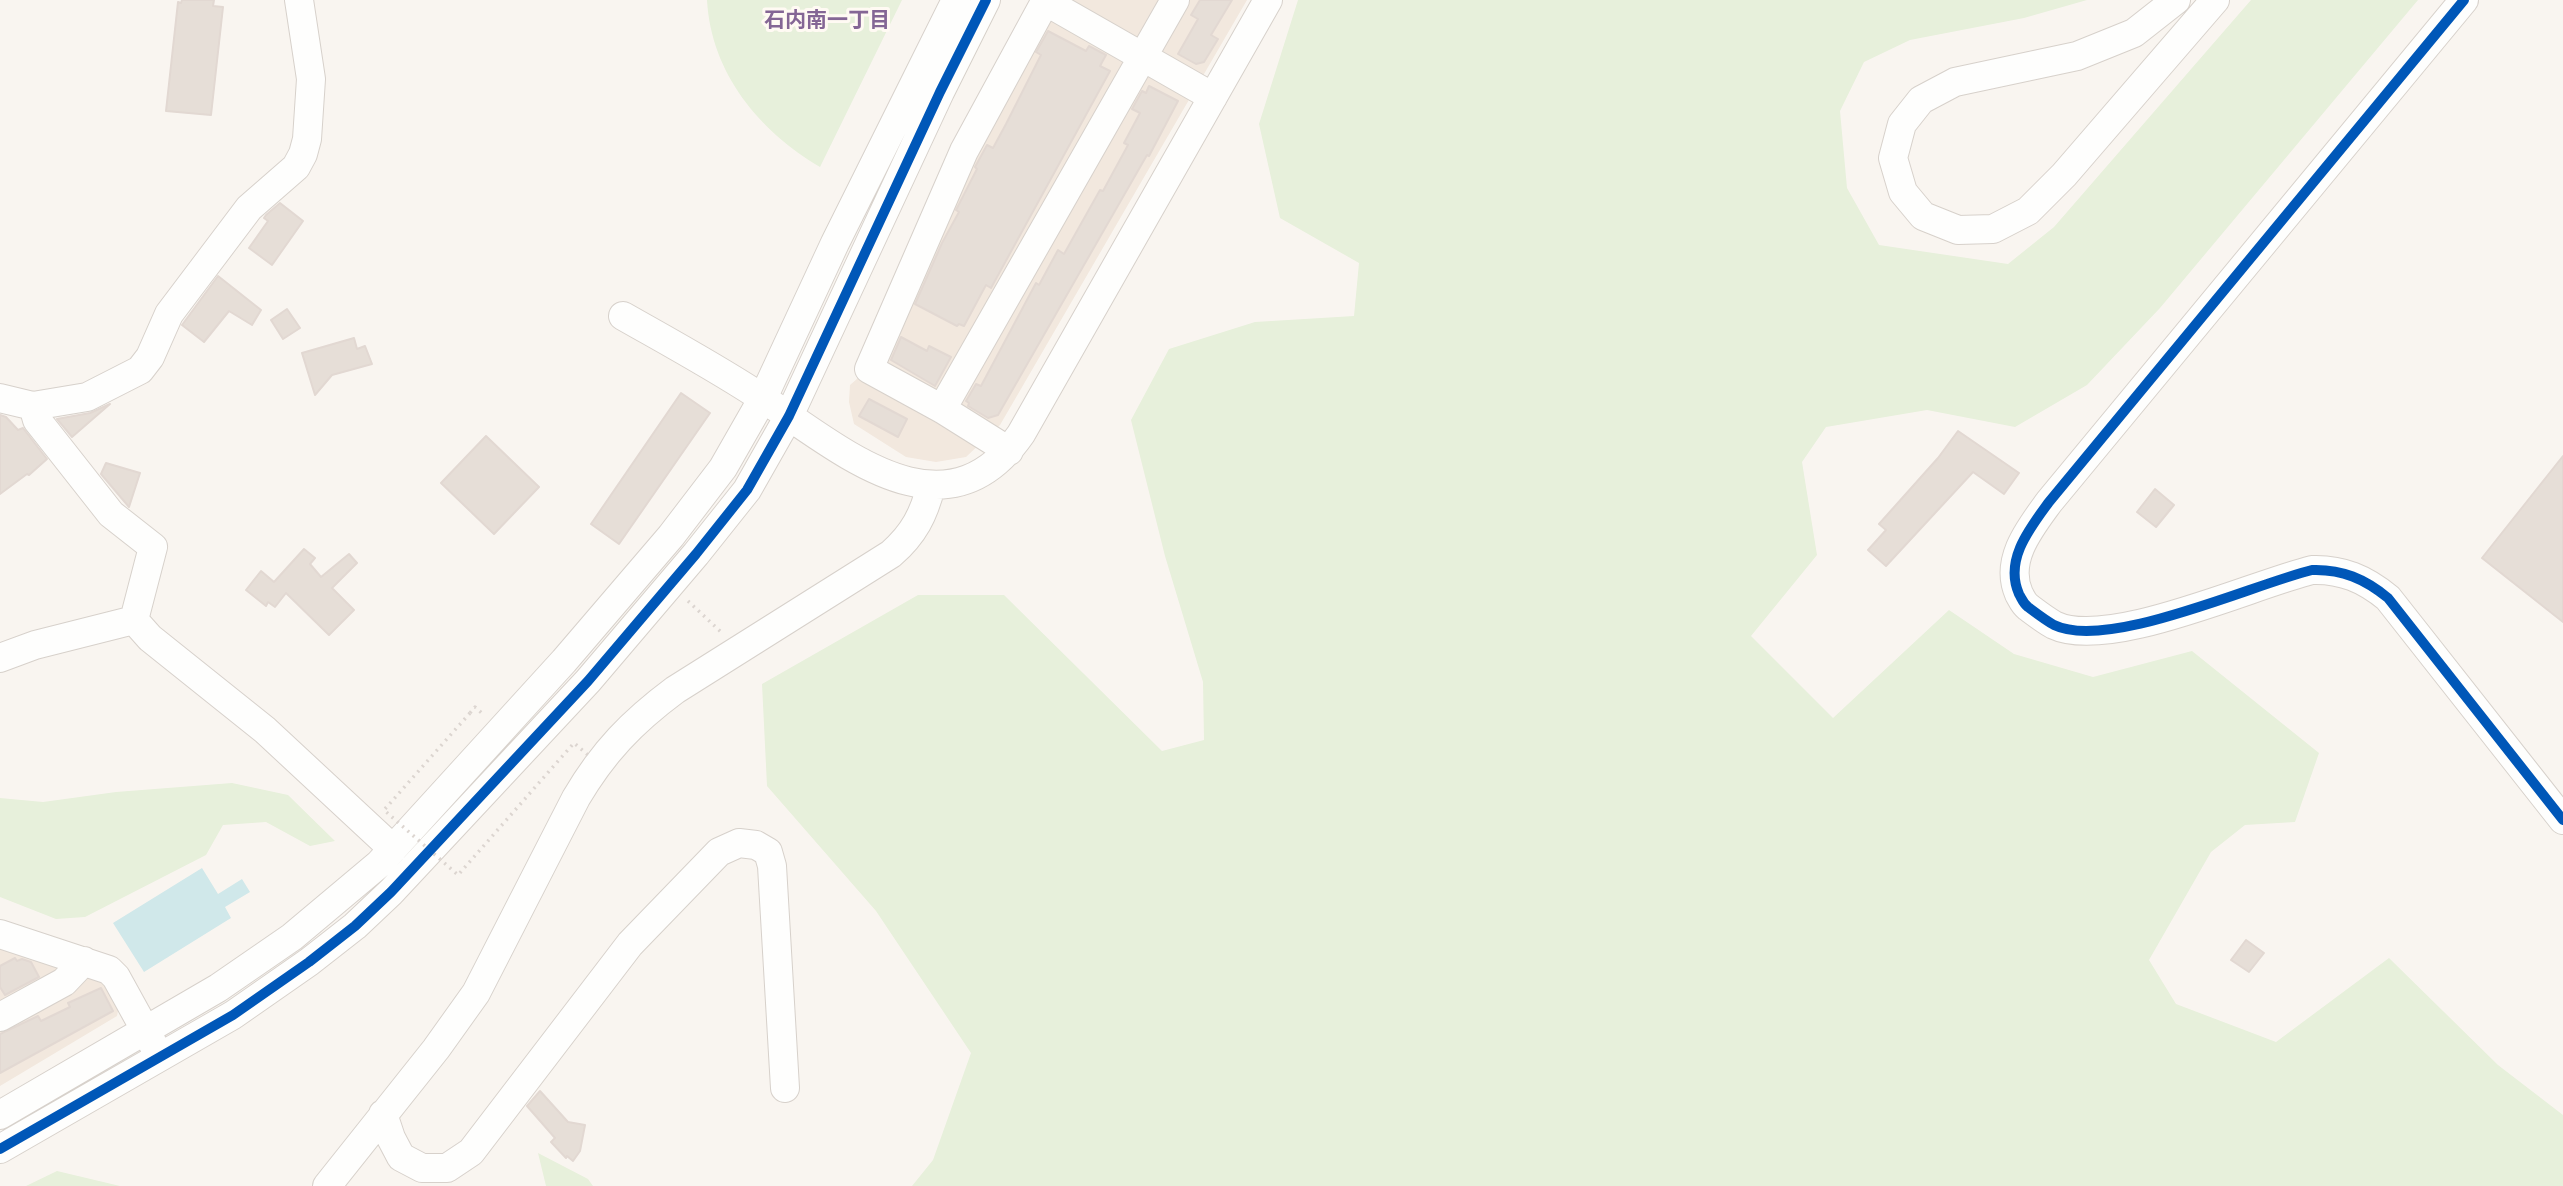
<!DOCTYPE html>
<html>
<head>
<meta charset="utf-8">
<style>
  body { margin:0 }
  canvas { display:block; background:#f9f5f0 }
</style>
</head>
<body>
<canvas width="2563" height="1186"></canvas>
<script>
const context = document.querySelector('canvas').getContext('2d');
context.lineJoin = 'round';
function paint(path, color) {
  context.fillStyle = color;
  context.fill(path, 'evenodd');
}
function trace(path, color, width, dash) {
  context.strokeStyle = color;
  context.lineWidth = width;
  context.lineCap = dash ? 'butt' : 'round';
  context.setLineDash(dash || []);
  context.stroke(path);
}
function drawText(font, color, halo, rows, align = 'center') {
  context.font = font + ' "Alegreya Sans","Noto Sans JP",sans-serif';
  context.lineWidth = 6;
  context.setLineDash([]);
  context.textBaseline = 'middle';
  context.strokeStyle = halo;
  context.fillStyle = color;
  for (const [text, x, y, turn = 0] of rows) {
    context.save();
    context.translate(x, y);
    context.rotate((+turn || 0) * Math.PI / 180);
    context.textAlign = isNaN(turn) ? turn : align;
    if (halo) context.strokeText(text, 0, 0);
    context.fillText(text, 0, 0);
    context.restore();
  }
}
const residential = new Path2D(`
  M1058,0H1247L1000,425L966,457L936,462L906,457L854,424L849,402L850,385L881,358L972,163Z
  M0,941L95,973L120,1001L117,1016L0,1086Z`);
const green = new Path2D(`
  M707,0H902L820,167C759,131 711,73 707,0Z
  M1298,0H2087L2024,18L1910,40L1864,62L1840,111L1847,188L1879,245L2008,264L2054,227L2251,0H2418L2160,308L2087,385L2015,427L1927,410L1826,427L1802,462L1817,555L1751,636L1833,718L1949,610L2014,654L2093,677L2192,651L2319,753L2295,822L2245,825L2211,852L2149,960L2176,1004L2276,1042L2389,958L2498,1065L2563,1115V1186H912L933,1160L971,1053L876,911L767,786L762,684L918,595H1004L1162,751L1204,740L1203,682L1165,556L1131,420L1169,349L1255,322L1354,316L1359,263L1280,218L1259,124Z
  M232,783L288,795L335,841L310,846L266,822L223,825L206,855L85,917L56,919L0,897V798L43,802L116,792Z
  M538,1153L588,1179L593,1186H546Z
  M57,1171L120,1186H26Z`);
const water = new Path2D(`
  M202,868L218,894L242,879L250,892L225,907L231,918L144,972L113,923Z`);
const building = new Path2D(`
  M182,0H214L213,6L223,7L211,115L166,111L178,2L181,3Z
  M1200,0H1232L1211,35L1218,39L1204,62L1196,64L1178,54L1198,19L1191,15Z
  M1048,31L1086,51L1089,46L1106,55L1100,66L1110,71L991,288L986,285L964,326L959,324L957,326L915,304L942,243L959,212L956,210L977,169L975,167L987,145L993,148L1006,124L1041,55L1036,52Z
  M1149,86L1178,101L1149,156L1147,155L998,415L988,418L968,406L969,403L966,401L976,384L981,386L1036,283L1039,285L1058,250L1064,254L1100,190L1103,191L1128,145L1124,143L1140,113L1132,109L1142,91L1146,93Z
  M280,203L303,221L272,265L249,248L268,221L264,218L266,215Z
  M218,276L261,310L252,325L229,311L204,342L182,325Z
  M287,309L300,328L283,339L271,320Z
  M901,337L927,351L929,346L951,357L935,386L891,360Z
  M354,338L357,349L365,346L372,364L332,375L315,395L302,353Z
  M681,393L710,413L619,544L591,524Z
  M869,399L907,419L898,437L859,416Z
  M110,404L72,437L57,419L90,413Z
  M0,415L6,417L18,430L23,428L47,459L29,475L27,474L0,494Z
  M1958,431L2019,473L2004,494L1973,472L1886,566L1868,550L1886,530L1879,524L1938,458Z
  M486,436L539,487L494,534L441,483Z
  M2563,456V622L2482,558Z
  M106,463L140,473L129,507L101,474Z
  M2155,489L2174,505L2156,527L2137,512Z
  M304,549L315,558L310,564L321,577L349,554L357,563L332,588L354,610L329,635L286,593L275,607L268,602L266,606L246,590L261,571L274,582Z
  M2246,940L2264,953L2249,972L2231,960Z
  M15,958L17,961L22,959L31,962L39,977L5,995L0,987V966Z
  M101,988L113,1011L0,1073V1034L38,1016L41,1021L70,1007L68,1003Z
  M540,1091L568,1122L585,1125L580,1151L573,1161L567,1156L566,1158L551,1142L555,1138L527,1106Z`);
const path = new Path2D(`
  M688,601L721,632
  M470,713L475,707L484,715`);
const minor = new Path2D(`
  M2176,0L2134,33L2077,56L1955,82L1921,100L1902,124L1893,158L1903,192L1923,216L1958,230L1993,229L2028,211L2064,175L2215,0
  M2464,0L2049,502C2030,528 2004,560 2019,594C2022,599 2023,603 2028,607C2036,613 2045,620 2054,625C2108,651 2251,585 2312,570C2342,569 2365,579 2388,598L2563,820
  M1045,1L1213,97
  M623,316C667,341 713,366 756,394C836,445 943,546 1021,434L1268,0
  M0,398L33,406L37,420L111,514L153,547L134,620L150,638L265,730L393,849
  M33,406L87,397L140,370L150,357L169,314L249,208L296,167L303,154L307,139L311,79L299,0
  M942,409L1175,0
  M1009,451L942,409L869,369L964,151L1046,0
  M0,658L35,645L134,620
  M0,934L109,970L116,977L154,1046
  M0,1017L64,982L84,961
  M383,1114L391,1138L401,1157L422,1168H447L471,1152L630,944L719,852L739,843L756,845L768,852L772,866L785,1088
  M0,1115L218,988L292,937L379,864L564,661L671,536L723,468L763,398L835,243L956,0
  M0,1149L233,1015L309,962L355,926L391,892L588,681L696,554L747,490L789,416L940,92L986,0
  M327,1186L436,1049L476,993L576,798C603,752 632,722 675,690L891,554C914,534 924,514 931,486`);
const pathBridge = new Path2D(`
  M470,713L384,810L458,875L574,743L588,755`);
const cycleway = new Path2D(`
  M2464,0L2049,502C2030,528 2004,560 2019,594C2022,599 2023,603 2028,607C2036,613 2045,620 2054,625C2108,651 2251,585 2312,570C2342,569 2365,579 2388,598L2563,820
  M0,1149L233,1015L309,962L355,926L391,892L588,681L696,554L747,490L789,416L940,92L986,0`);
const neighbourhoodNames = [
  ["石内南一丁目",827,21]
];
paint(residential, '#f2e8de');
paint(green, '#e7f0db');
paint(water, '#d0e8ea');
paint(building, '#e6ded7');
trace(building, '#e2d8d2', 2);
trace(minor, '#d7d1cb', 30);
trace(path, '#dcd5d0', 3.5, [2, 5]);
trace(minor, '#fefefd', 28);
trace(pathBridge, '#dcd5d0', 3.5, [2, 5]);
trace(cycleway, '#0057b8', 10);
drawText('bold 21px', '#846695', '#fffaf3', neighbourhoodNames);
</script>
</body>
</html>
